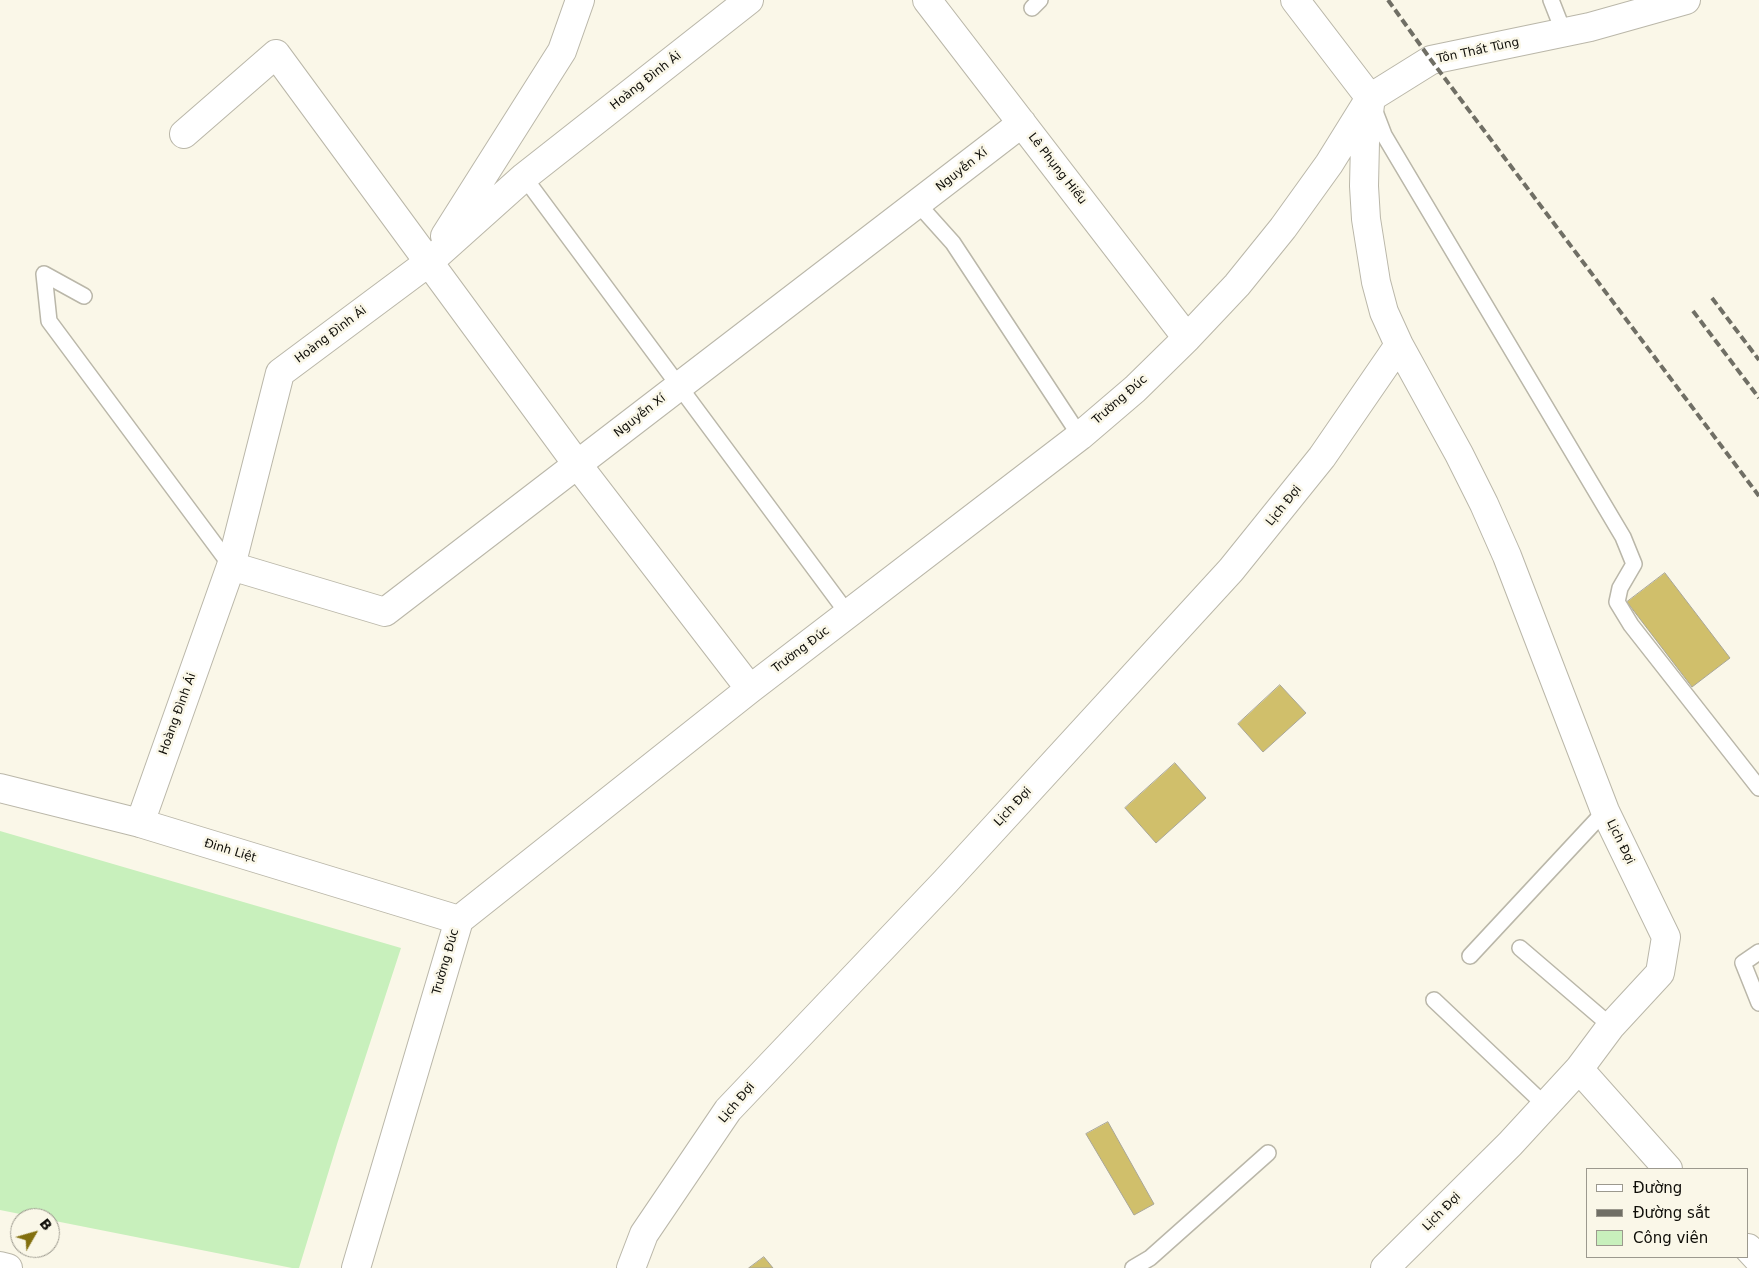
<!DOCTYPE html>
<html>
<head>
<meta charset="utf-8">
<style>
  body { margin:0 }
  #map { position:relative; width:1759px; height:1268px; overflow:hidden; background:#faf7e8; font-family:"DejaVu Sans",sans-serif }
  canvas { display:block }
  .legend { position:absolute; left:1586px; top:1168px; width:162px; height:90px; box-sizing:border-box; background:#faf7e8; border:1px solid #9c998e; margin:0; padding:6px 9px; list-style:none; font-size:15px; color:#0e0d08 }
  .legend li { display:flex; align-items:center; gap:10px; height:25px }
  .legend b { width:25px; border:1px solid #9c998e }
  .north { position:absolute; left:10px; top:1208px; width:50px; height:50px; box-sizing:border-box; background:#faf7e8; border:1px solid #9c998e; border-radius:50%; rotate:52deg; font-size:14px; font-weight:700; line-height:20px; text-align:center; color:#0e0d08 }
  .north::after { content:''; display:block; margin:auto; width:18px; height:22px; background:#826f0e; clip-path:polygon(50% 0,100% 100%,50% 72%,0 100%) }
</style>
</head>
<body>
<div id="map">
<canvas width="1759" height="1268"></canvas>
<ul class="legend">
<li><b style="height:6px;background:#fff"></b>Đường</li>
<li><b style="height:6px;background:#706f65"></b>Đường sắt</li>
<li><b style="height:14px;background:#c8f0bc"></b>Công viên</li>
</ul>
<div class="north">B</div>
</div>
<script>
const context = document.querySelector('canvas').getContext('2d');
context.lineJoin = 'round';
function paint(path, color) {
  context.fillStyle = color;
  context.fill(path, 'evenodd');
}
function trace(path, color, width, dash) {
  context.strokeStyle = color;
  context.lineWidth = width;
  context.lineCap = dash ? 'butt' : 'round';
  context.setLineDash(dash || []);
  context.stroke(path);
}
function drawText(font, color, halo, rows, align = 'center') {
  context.font = font + ' "DejaVu Sans",sans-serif';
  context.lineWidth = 5;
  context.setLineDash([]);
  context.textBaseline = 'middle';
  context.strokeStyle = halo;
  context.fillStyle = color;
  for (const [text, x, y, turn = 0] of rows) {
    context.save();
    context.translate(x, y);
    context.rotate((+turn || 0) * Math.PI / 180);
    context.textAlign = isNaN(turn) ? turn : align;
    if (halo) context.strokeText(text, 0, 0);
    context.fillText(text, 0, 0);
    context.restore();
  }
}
const green = new Path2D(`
  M0,831L401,948L338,1141L299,1268H292L50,1220V1218H40L0,1210Z`);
const building = new Path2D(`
  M1665,573L1730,658L1692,687L1627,602Z
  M1280,685L1306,713L1263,752L1238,724Z
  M1175,763L1206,798L1156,843L1125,808Z
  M1108,1122L1154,1204L1134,1215L1086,1134Z
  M764,1257L773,1268H749Z`);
const service = new Path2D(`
  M1551,0L1564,33
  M1032,8L1040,0
  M1374,109L1384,135L1623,537L1634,564L1620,588L1617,602L1631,625L1759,788
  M524,177L848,614
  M918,204L953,243L1080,436
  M84,296L44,274L49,321L231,566
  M1520,948L1611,1026
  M1759,952L1743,963L1759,1003
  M1470,956L1605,811
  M1434,1000L1545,1105
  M1133,1268L1150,1258L1268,1153`);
const minor = new Path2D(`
  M927,0L1187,338
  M1295,0L1370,98
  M1370,105L1365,142L1364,186L1366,219L1376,282L1384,312L1399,345L1459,454L1484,504L1507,556L1605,811L1666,937L1660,973L1611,1026L1579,1069L1510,1144L1385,1268
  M184,134L276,54L577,464L750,689
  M445,236L562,51L580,0
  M231,566L385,612L1022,123
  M0,788L140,823L459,920
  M140,823L231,566L280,373L429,262L524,177L749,0
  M1579,1069L1668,1169
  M1748,1248L1759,1260
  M0,1266L8,1268
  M356,1268L459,920L750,689L1080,436L1135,389L1187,338L1237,285L1283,228L1329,164L1370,98L1431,60L1590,27L1686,0
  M631,1268L644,1234L728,1110L945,882L1231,570L1322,457L1399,345`);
const rail = new Path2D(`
  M1388,0L1431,60L1759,496
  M1712,298L1759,360
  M1693,311L1759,398`);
const streetNames = [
  ["Tôn Thất Tùng",1478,51,-12],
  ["Hoàng Đình Ái",646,81,-38],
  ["Lê Phụng Hiểu",1057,169,52],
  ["Nguyễn Xí",962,170,-38],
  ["Hoàng Đình Ái",331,335,-37],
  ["Trường Đúc",1120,400,-41],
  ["Nguyễn Xí",640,416,-38],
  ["Lịch Đợi",1284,506,-51],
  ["Trường Đúc",801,650,-37],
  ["Hoàng Đình Ái",178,714,-70],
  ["Lịch Đợi",1013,807,-47],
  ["Lịch Đợi",1620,842,64],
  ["Đinh Liệt",230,851,17],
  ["Trường Đúc",446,962,-74],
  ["Lịch Đợi",737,1103,-50],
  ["Lịch Đợi",1442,1212,-45]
];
paint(green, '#c8f0bc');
paint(building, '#d0bf6b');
trace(building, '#a9a698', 1);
trace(service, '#bab7a9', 18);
trace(minor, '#bab7a9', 30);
trace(service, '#fff', 15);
trace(minor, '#fff', 28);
trace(rail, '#706f65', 4, [8, 4]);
drawText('12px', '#0e0d08', '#faf7e8', streetNames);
</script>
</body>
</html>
